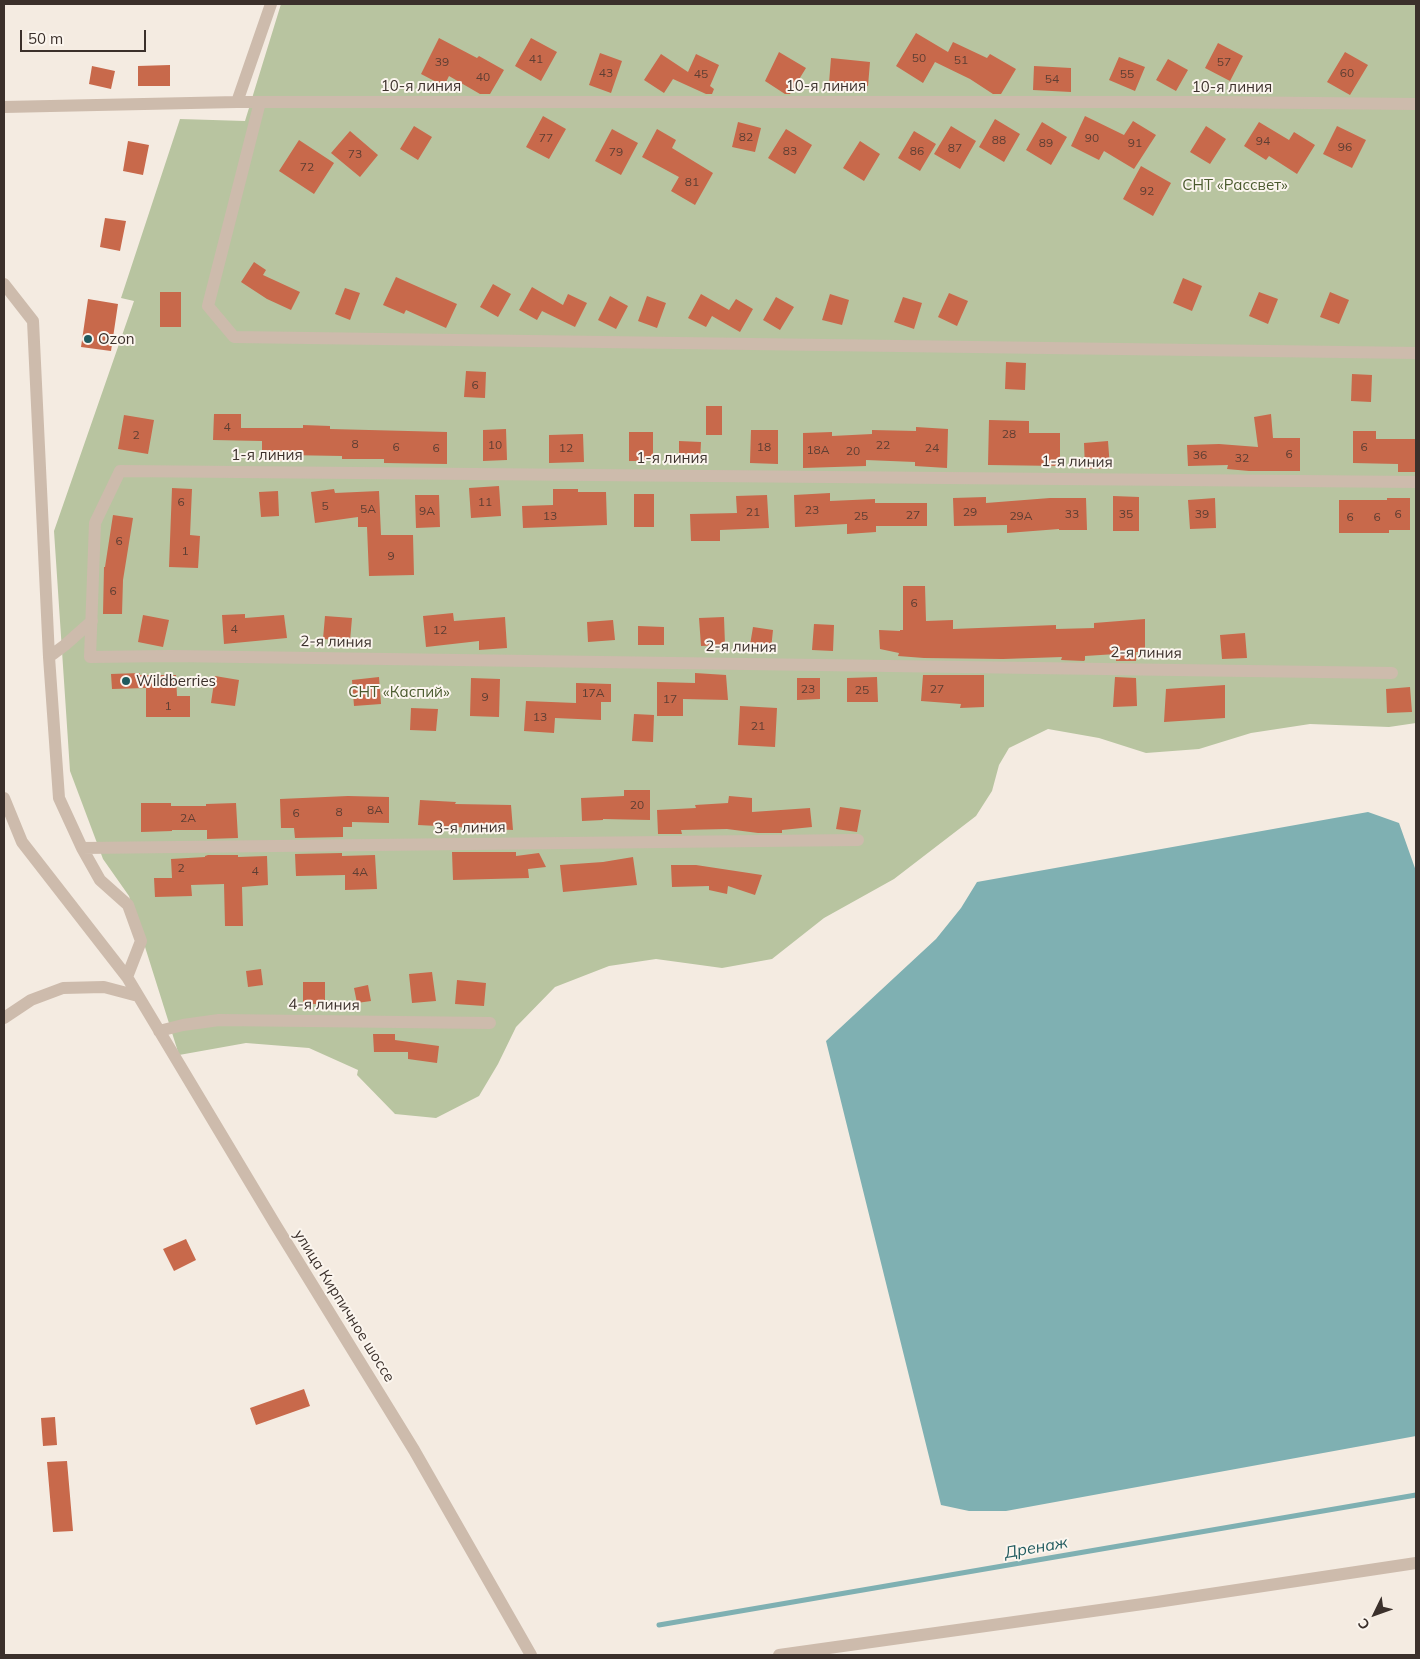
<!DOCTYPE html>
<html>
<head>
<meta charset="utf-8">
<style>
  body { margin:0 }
  #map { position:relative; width:1420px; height:1659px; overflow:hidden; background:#f4ebe1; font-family:Mulish,sans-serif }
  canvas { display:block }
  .frame { position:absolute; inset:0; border:5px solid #3b302b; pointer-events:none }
  .north { position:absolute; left:1350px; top:1589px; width:50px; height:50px; -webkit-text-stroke:4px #fbf5ee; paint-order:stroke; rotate:228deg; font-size:14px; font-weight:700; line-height:20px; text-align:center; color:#3b302b }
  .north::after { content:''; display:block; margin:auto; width:18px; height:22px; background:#3b302b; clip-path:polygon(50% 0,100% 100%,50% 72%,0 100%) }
  .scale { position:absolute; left:20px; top:30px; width:126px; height:22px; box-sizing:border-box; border:2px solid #3b302b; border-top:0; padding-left:6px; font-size:15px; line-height:18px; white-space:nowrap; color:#3b302b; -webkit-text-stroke:4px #fbf5ee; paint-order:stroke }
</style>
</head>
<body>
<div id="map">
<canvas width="1420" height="1659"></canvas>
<div class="frame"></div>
<div class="north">С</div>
<div class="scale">50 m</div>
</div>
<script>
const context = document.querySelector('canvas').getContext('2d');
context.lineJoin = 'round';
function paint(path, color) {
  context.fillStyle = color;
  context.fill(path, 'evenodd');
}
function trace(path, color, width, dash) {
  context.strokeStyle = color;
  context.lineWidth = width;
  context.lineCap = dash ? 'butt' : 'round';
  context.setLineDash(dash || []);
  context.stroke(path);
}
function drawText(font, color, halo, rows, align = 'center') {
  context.font = font + ' Mulish,sans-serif';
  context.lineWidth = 4;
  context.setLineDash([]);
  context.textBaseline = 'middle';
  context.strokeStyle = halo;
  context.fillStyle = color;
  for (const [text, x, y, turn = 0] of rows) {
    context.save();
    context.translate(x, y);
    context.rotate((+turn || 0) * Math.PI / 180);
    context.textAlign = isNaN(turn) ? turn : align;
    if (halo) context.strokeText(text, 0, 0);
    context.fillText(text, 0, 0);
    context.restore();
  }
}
const green = new Path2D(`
  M281,4H1416V723L1389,727L1310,724L1251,733L1199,749L1146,753L1099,738L1048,729L1009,748L999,765L992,791L976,816L894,879L824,918L772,959L722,968L656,959L609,966L555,987L516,1027L498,1064L479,1096L436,1118L395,1114L357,1075L358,1070L309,1048L246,1043L179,1055L129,896L103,859L70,771L54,531L134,301L121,298L180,119L245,121Z`);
const water = new Path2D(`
  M1368,812L1399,823L1416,871V1436L1006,1511H969L941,1505L826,1041L936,939L961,908L977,882Z`);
const stream = new Path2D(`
  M659,1625L1416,1495`);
const building = new Path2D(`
  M916,33L948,52L953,42L987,58L990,54L1016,69L1001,94H993L970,79L935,62L923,83L896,66Z
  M439,38L477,58L479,56L504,70L490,94H480L449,76L444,86L421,74Z
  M531,38L557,52L541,81L515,66Z
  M1218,43L1243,56L1230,81L1205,68Z
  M779,52L806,68L790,94H785L765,81Z
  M1345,52L1368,65L1350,95L1327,82Z
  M600,53L622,61L611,93L589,85Z
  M661,54L688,72L696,54L719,65L710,86L714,89L712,94H706L673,79L664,93L644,80Z
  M1119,57L1145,67L1135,91L1109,80Z
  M831,58L870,62L868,86L829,83Z
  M1168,59L1188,70L1176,91L1156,80Z
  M170,65V86H138V66Z
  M92,66L115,71L111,89L89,84Z
  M1034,66L1071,68V92L1033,90Z
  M543,116L566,129L549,159L526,147Z
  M1085,116L1124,135L1133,121L1156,135L1134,169L1104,151L1099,160L1071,146Z
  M995,119L1020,134L1004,162L979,147Z
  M738,122L761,128L755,152L732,147Z
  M1042,122L1067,137L1051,165L1026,150Z
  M1259,122L1289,140L1294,132L1315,145L1297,174L1269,156L1266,160L1244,146Z
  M414,126L432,137L418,160L400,149Z
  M951,126L976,141L960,169L934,154Z
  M1206,126L1226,139L1210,164L1190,152Z
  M1337,126L1366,140L1352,168L1323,154Z
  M612,129L638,143L621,175L595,161Z
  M657,129L676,140L672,148L713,173L695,205L671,191L679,177L642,157Z
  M786,129L812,145L795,174L768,158Z
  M350,131L378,155L360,177L331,153Z
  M914,131L936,144L920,171L898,158Z
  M299,140L334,163L314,194L279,171Z
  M128,141L149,145L143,175L123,171Z
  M860,141L880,154L864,181L843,168Z
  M1141,166L1171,183L1153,216L1123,199Z
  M105,218L126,221L120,251L100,247Z
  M254,262L266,270L263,275L300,292L291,310L267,299L241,282Z
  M396,277L457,304L446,328L406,310L404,314L383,305Z
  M1183,278L1202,286L1192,311L1173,303Z
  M493,284L511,294L498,317L480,307Z
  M532,287L563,305L568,294L587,303L575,327L542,311L537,320L519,310Z
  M345,288L360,293L350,320L335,314Z
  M160,292H181V327H160Z
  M1259,292L1278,299L1268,324L1249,316Z
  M1330,292L1349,300L1339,324L1320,317Z
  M949,293L968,301L957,326L938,317Z
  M701,294L729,310L736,299L753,309L740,332L712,316L706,327L688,318Z
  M830,294L849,300L842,325L822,320Z
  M610,296L628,306L616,329L598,320Z
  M647,296L666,303L657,328L638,321Z
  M776,297L794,307L780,330L763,320Z
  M903,297L922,303L914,329L894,322Z
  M88,299L118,304L111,351L81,347Z
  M1006,362L1026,363L1025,390L1005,389Z
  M466,371L486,372L485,398L464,397Z
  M1352,374L1372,375L1371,402L1351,401Z
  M706,406H722V435H706Z
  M214,414H241V428H303V425L330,426V429L447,432V464L384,463V459H342V456L285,455V461L262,460V441L213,440Z
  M1271,414L1273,438H1300V471H1249L1227,469L1228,465L1188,466L1187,445L1219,444L1258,447L1254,417Z
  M124,415L154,420L148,454L118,449Z
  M989,420L1029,421V433H1060V466L988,465Z
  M916,427L948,429L947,468L915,466V462L866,460V466L803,468V433L832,432V436L872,434V430L916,431Z
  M506,429L507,460L483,461V430Z
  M751,430H778V464L750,463Z
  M1353,431H1376V439H1416V472H1398V464L1353,463Z
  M629,432H653V461H629Z
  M583,434L584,462L549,463V435Z
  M679,441L701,442L700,461H679Z
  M1108,441L1110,468L1085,469L1084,443Z
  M499,486L501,516L471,518L469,488Z
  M172,488L192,489L190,535L200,536L198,568L169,567Z
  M334,489L335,493L379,491L381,535H413L414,575L369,576L367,527H358V517L315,523L311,492Z
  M553,489H578V492H606L607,525L523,528L522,506L553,505Z
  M278,491L279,516L261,517L259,492Z
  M830,493V501L875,499V503H927V526H876V532L847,534V524L795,527L794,495Z
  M634,494H654V527H634Z
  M415,495H439L440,527L416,528Z
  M767,495L769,528L720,530V541H691L690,514L737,513L736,496Z
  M1113,496L1139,497V531H1113Z
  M986,497V503L1050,498H1086L1087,530H1059V529L1007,533V525L954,526L953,498Z
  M1215,498L1216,528L1190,529L1188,500Z
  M1387,498H1410V530H1389V533H1339V500H1387Z
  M113,515L133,518L123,580L122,614H103L104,567H105Z
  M903,586H925L926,621L953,620V629L1056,625V629L1094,628V623L1145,619V652H1136V661H1116V654L1085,656V660L1084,661L1061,660L1062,657L1003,659L924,658L898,656L899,653L880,649L879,630L900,631V630H903Z
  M453,613L454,621L505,617L507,648L479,650V641L426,647L423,616Z
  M245,614V618L284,615L287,638L224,644L222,615Z
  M143,615L169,620L163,647L138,642Z
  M325,616L352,618L350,641L323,639Z
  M724,617L725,645L701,646L699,618Z
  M613,620L615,640L588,642L587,622Z
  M814,624L834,625L833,651L812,650Z
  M638,626L664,627V645H638Z
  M753,627L773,630L771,649L750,645Z
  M1245,633L1247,658L1222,659L1220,635Z
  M140,673V675H176L177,696H190V717H146V688L112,689L111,674Z
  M695,673L726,675L728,700L683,699V716H657V682L695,683Z
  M923,675H984V707L960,708L961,704L921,701Z
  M215,676L239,680L235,706L211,703Z
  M379,677L381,704L354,706L352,680Z
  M877,677L878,702H847V678Z
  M1115,677L1136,678L1137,706L1113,707Z
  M471,678L500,679L499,717L470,716Z
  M797,678H820V699L797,700Z
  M576,683L611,684V702H601V720L555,718L554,733L524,731L526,701L576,703Z
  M1225,685V718L1164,722L1166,689Z
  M1410,687L1412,712L1387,713L1386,689Z
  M740,706L777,708L775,747L738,745Z
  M411,708L438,709L436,731L410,730Z
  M634,714L654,715L653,742L632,741Z
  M624,790H650V820L603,819V820L582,821L581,798L624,796Z
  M348,796L389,797V823L352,822V827H343V837L295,838L294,828H281L280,799Z
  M729,796L752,798V812L810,808L812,827L782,830V833H758L727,829L681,830L682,834H658L657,810L696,808L695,805L728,803Z
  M420,800L456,802L455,804L511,805L513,830L418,825Z
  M141,803H171V806H206V804L236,803L238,838L207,839V830H172V831L141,832Z
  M840,807L861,810L857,832L836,829Z
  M452,852H516V856L539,853L546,867L528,869L529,878L453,880Z
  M342,853V856L375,855L377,889L345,890V875L296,876L295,854Z
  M208,855H238V857L267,856L268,885L242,887L243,926H225L224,884L191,885L192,896L155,897L154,878H172L171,859L205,857V856Z
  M633,857L637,885L563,892L560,865L603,862Z
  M671,865H696L762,875L755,895L728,886L727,894L709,890V886L672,887Z
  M261,969L263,985L248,987L246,971Z
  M432,972L436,1001L412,1003L409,974Z
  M457,980L486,983L484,1006L455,1004Z
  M303,982H325V1004H303Z
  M368,985L371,1001L357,1003L354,988Z
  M373,1034H395V1040L439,1046L437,1063L408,1059V1052H374Z
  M186,1239L196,1260L174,1271L163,1249Z
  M304,1389L310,1406L256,1425L250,1408Z
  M55,1417L57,1445L43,1446L41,1418Z
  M67,1461L73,1531L53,1532L47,1462Z`);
const minor = new Path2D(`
  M237,102L271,4
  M260,102L208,306L234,337L1416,353
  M4,107L237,102H1207L1416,104
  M4,284L33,321L49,657L59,798L82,848L100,880L128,905L141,941L127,977
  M49,657L65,645L92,621
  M1392,673L170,656L90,657L95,523L120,471L1416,482
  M4,798L22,842L127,977L275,1224L414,1450L531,1655
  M82,848L858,840
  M4,1018L31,1000L63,988L104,987L138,996
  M159,1031L183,1025L219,1020L490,1023
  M779,1655L1157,1602L1416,1563`);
const markers = [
  [88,339,5,"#1f5a5e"],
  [126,681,5,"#1f5a5e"]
];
const numberNames = [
  ["50",919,58],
  ["41",536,59],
  ["51",961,60],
  ["39",442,62],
  ["57",1224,62],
  ["43",606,73],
  ["60",1347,73],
  ["45",701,74],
  ["55",1127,74],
  ["40",483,77],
  ["54",1052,79],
  ["82",746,137],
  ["77",546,138],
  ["90",1092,138],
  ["88",999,140],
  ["94",1263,141],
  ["89",1046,143],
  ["91",1135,143],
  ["96",1345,147],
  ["87",955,148],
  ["83",790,151],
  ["86",917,151],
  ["79",616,152],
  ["73",355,154],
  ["72",307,167],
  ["81",692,182],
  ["92",1147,191],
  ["6",475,385],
  ["4",227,427],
  ["28",1009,434],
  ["2",136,435],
  ["8",355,444],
  ["10",495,445],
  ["22",883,445],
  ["6",396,447],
  ["18",764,447],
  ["6",1364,447],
  ["6",436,448],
  ["12",566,448],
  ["24",932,448],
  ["18А",818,450],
  ["20",853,451],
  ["6",1289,454],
  ["36",1200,455],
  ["32",1242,458],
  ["6",181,502],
  ["11",485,502],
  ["5",325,506],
  ["5А",368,509],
  ["23",812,510],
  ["9А",427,511],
  ["21",753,512],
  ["29",970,512],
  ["33",1072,514],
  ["35",1126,514],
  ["39",1202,514],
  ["6",1398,514],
  ["27",913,515],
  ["13",550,516],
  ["25",861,516],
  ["29А",1021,516],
  ["6",1350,517],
  ["6",1377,517],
  ["6",119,541],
  ["1",185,551],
  ["9",391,556],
  ["6",113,591],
  ["6",914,603],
  ["4",234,629],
  ["12",440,630],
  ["23",808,689],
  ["27",937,689],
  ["25",862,690],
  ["17А",593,693],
  ["9",485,697],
  ["17",670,699],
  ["1",168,706],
  ["13",540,717],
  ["21",758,726],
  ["20",637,805],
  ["8А",375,810],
  ["8",339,812],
  ["6",296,813],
  ["2А",188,818],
  ["2",181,868],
  ["4",255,871],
  ["4А",360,872]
];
const streetNames = [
  ["10-я линия",421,86],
  ["10-я линия",826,86],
  ["10-я линия",1232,87],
  ["1-я линия",267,455],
  ["1-я линия",672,458],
  ["1-я линия",1077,462,1],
  ["2-я линия",336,642,1],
  ["2-я линия",741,647,1],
  ["2-я линия",1146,653,1],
  ["3-я линия",470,828,-1],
  ["4-я линия",324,1005,1],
  ["улица Кирпичное шоссе",344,1306,58]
];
const parkNames = [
  ["СНТ «Рассвет»",1235,185],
  ["СНТ «Каспий»",399,692]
];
const poiNames = [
  ["Ozon",98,339],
  ["Wildberries",136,681]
];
const waterNames = [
  ["Дренаж",1036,1548,-10]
];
paint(green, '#b8c4a0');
paint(water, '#7fb0b2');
trace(stream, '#7fb0b2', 5);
paint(building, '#c8694b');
trace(minor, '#cdbbac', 12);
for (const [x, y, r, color] of markers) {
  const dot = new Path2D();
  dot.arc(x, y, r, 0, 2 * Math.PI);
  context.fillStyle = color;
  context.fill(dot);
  trace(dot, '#fbf5ee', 2);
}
drawText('12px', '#5e3e33', null, numberNames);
drawText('15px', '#3b302b', '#fbf5ee', streetNames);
drawText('15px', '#4a5a2e', '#fbf5ee', parkNames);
drawText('15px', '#3b302b', '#fbf5ee', poiNames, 'left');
drawText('italic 16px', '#1f5a5e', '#fbf5ee', waterNames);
</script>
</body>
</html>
